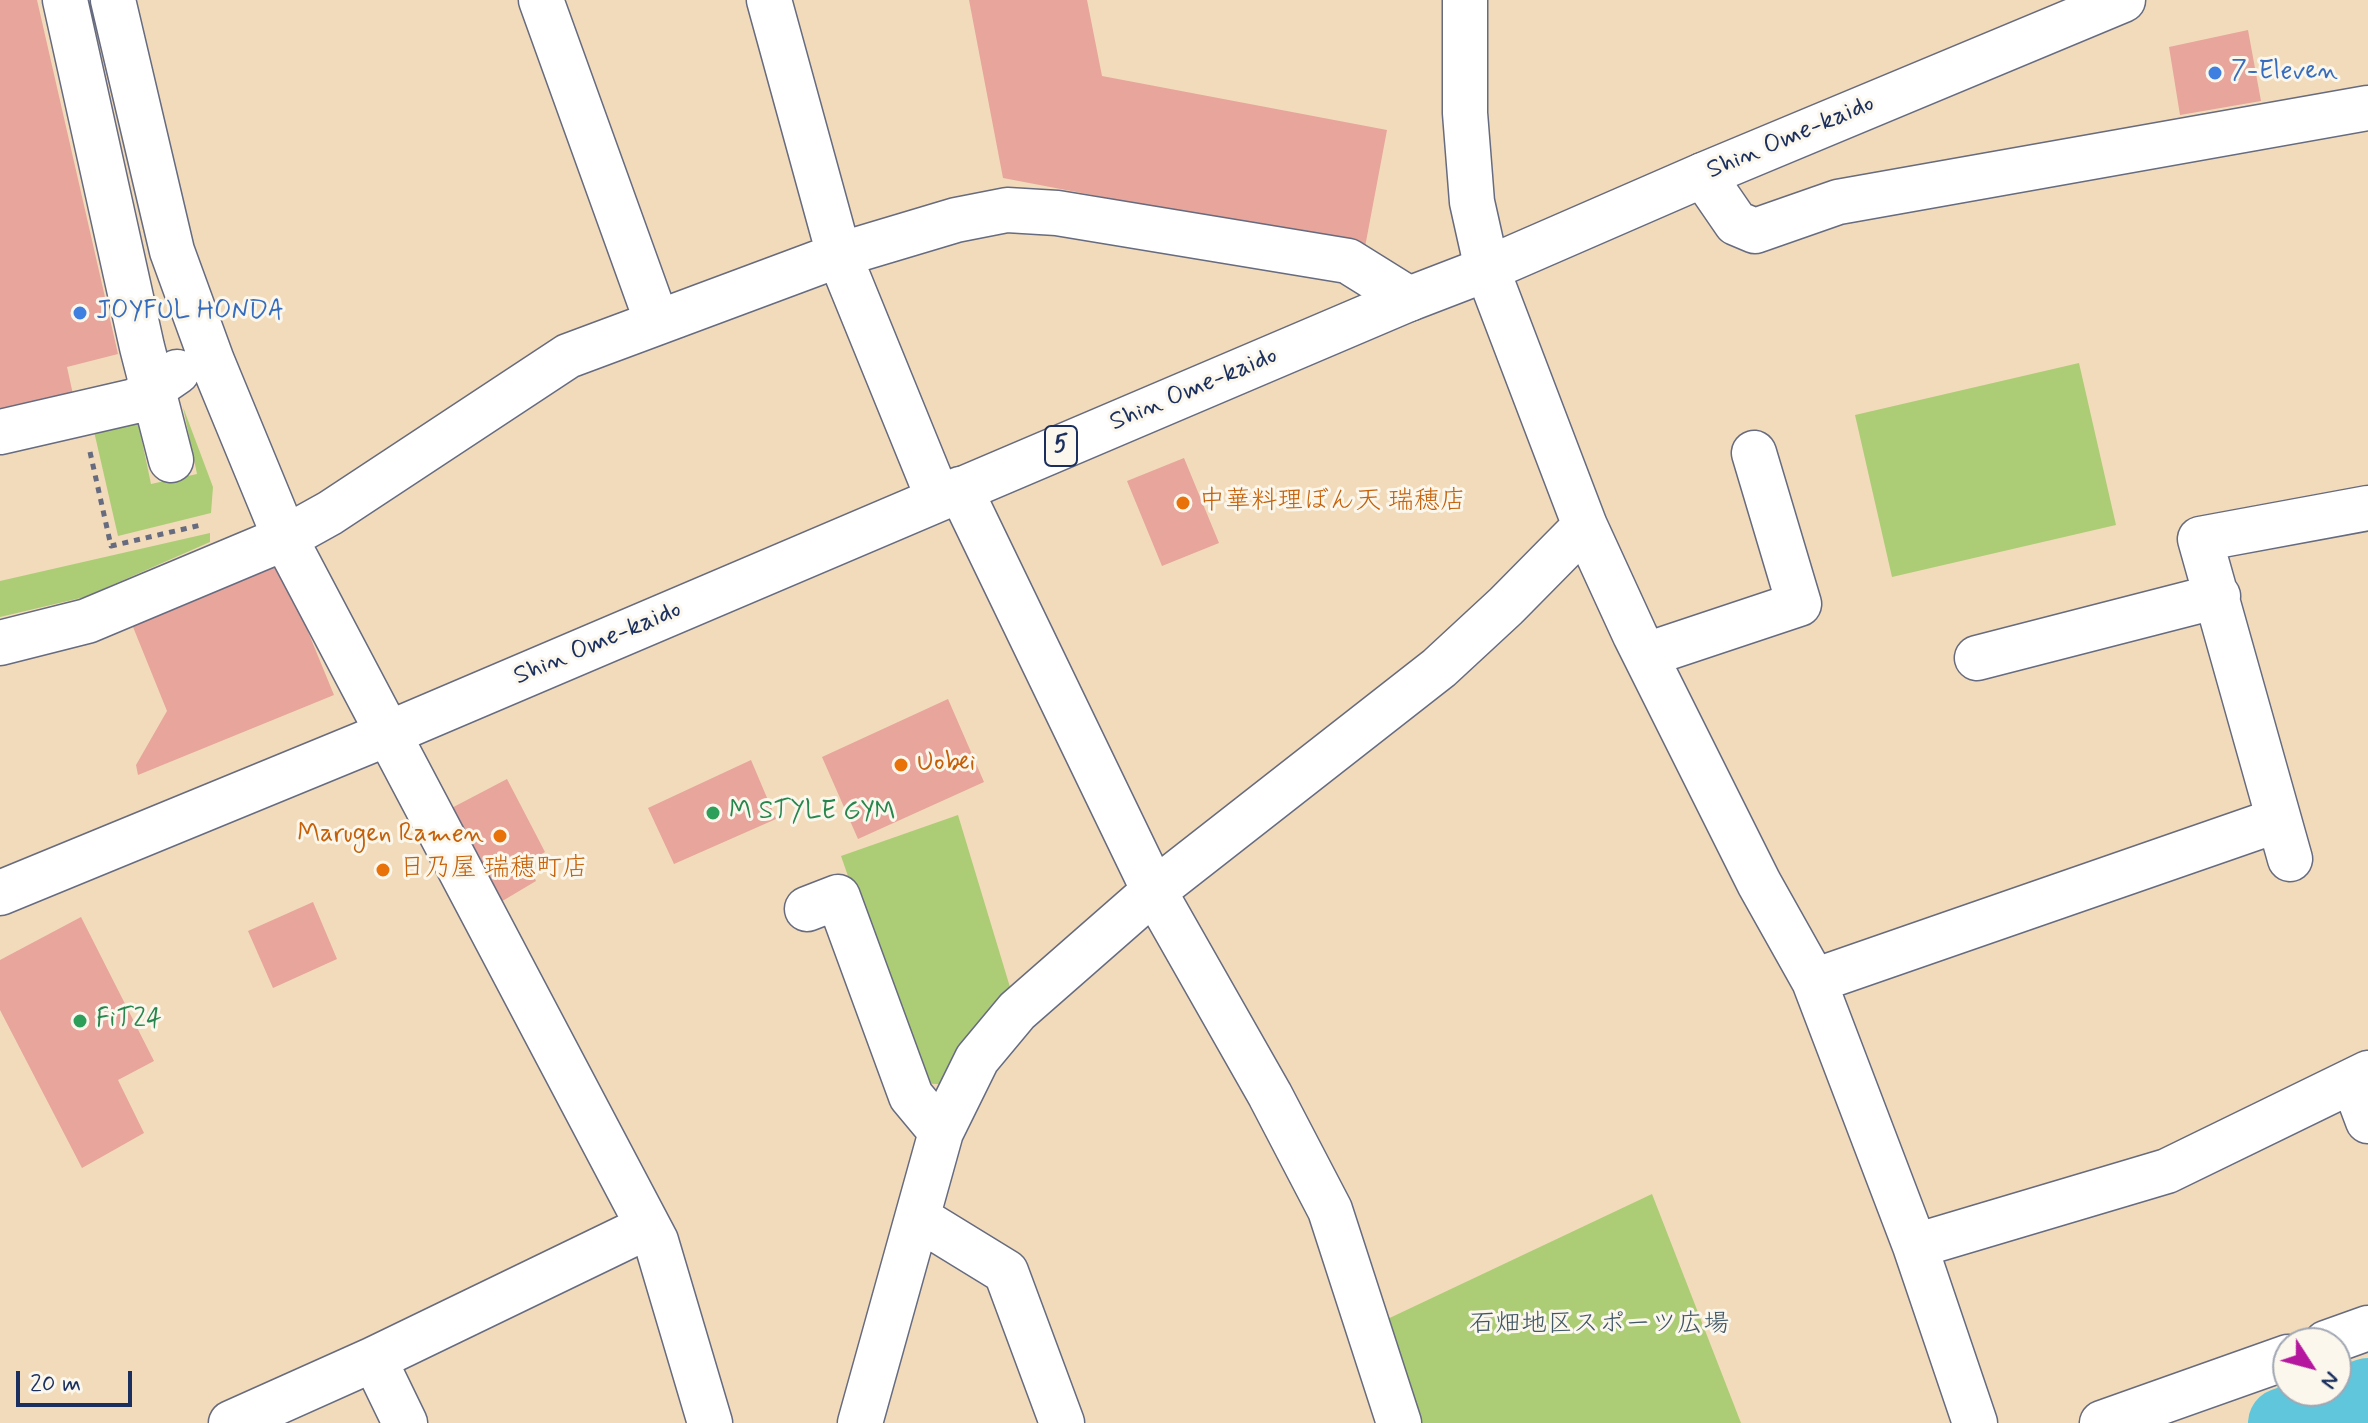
<!DOCTYPE html>
<html>
<head>
<meta charset="utf-8">
<style>
  body { margin:0 }
  #map { position:relative; width:2368px; height:1423px; overflow:hidden; background:#f2dbbb; font-family:Mynerve,sans-serif }
  canvas { display:block }
  .north { position:absolute; left:2272px; top:1327px; width:80px; height:80px; box-sizing:border-box; background:#fbf7ec; border:2px solid #a1a7b3; border-radius:50%; rotate:126deg; font-size:22px; font-weight:700; line-height:32px; text-align:center; color:#1b2f5e }
  .north::after { content:''; display:block; margin:auto; width:28px; height:36px; background:#b5179e; clip-path:polygon(50% 0,100% 100%,50% 72%,0 100%) }
  .scale { position:absolute; left:16px; top:1371px; width:116px; height:36px; box-sizing:border-box; border:4px solid #1b2f5e; border-top:0; padding-left:10px; font-size:24px; line-height:28px; white-space:nowrap; color:#1b2f5e; -webkit-text-stroke:6px #fbf7ec; paint-order:stroke }
</style>
</head>
<body>
<div id="map">
<canvas width="2368" height="1423"></canvas>
<div class="north">N</div>
<div class="scale">20 m</div>
</div>
<script>
const context = document.querySelector('canvas').getContext('2d');
context.lineJoin = 'round';
function paint(path, color) {
  context.fillStyle = color;
  context.fill(path, 'evenodd');
}
function trace(path, color, width, dash) {
  context.strokeStyle = color;
  context.lineWidth = width;
  context.lineCap = dash ? 'butt' : 'round';
  context.setLineDash(dash || []);
  context.stroke(path);
}
function drawText(font, color, halo, rows, align = 'center') {
  context.font = font + ' Mynerve,"Klee One",sans-serif';
  context.lineWidth = 6;
  context.setLineDash([]);
  context.textBaseline = 'middle';
  context.strokeStyle = halo;
  context.fillStyle = color;
  for (const [text, x, y, turn = 0] of rows) {
    context.save();
    context.translate(x, y);
    context.rotate((+turn || 0) * Math.PI / 180);
    context.textAlign = isNaN(turn) ? turn : align;
    if (halo) context.strokeText(text, 0, 0);
    context.fillText(text, 0, 0);
    context.restore();
  }
}
const green = new Path2D(`
  M2079,363L2116,525L1892,577L1855,415Z
  M183,407L213,487L211,513L118,536L93,427L137,417L151,484L197,474Z
  M210,533V542L85,597L0,617V581Z
  M958,815L1013,997L951,1085L920,1083L841,856Z
  M1652,1194L1741,1423H1413L1379,1323Z`);
const river = new Path2D(`
  M2283,1423L2368,1393`);
const building = new Path2D(`
  M0,0H37L118,354L67,367L74,399L0,415Z
  M969,0H1087L1102,76L1387,130L1365,247L1003,178Z
  M2248,30L2261,101L2180,115L2169,47Z
  M1184,458L1219,543L1162,566L1127,481Z
  M279,561L334,695L138,775L136,765L167,711L131,622Z
  M948,699L984,782L858,839L822,757Z
  M751,760L776,819L674,864L648,808Z
  M507,779L545,852L527,862L536,881L494,906L444,812Z
  M313,902L337,959L273,988L248,931Z
  M81,917L154,1061L118,1080L144,1133L82,1168L0,1010V960Z`);
const path = new Path2D(`
  M90,452L111,546L201,525`);
const minor = new Path2D(`
  M65,0L142,347L171,460
  M113,0L172,251L212,361L285,538L656,1241L710,1423
  M541,0L657,322
  M769,0L839,255L938,498
  M1465,0V113L1472,202L1487,269L1585,526L1635,635L1759,883L1814,981L1915,1246L1975,1423
  M1703,175L1736,223L1755,231L1838,202L2368,108
  M0,432L135,401L177,372
  M960,489L1154,891L1270,1095L1330,1210L1399,1423
  M0,643L87,621L285,538L330,513L568,356L839,255L956,220L1007,210L1057,213L1348,261L1409,299
  M1646,655L1799,604L1754,453
  M1977,658L2218,596
  M2290,859L2200,539L2368,508
  M807,909L838,897L911,1096L941,1132
  M1814,981L2278,820
  M2353,1081L2368,1121
  M918,1218L1006,1272L1062,1423
  M1915,1246L2167,1171L2368,1073
  M2326,1343L2368,1328
  M374,1359L405,1423
  M231,1423L374,1359L647,1227
  M860,1423L941,1132L977,1059L1017,1011L1154,891L1439,668L1506,606L1585,526
  M2102,1423L2288,1357`);
const major = new Path2D(`
  M0,893L387,734L1409,299L1487,269L1703,175L2123,0`);
const markers = [
  [2215,73,8,"#3f7fe0"],
  [80,313,8,"#3f7fe0"],
  [1183,503,8,"#e8710a"],
  [901,765,8,"#e8710a"],
  [713,813,8,"#2e9e5b"],
  [500,836,8,"#e8710a"],
  [383,870,8,"#e8710a"],
  [80,1021,8,"#2e9e5b"]
];
const shields = [
  [1061,446,32]
];
const shieldNames = [
  ["5",1061,446]
];
const shopNames = [
  ["7-Eleven",2231,73],
  ["JOYFUL HONDA",96,313]
];
const streetNames = [
  ["Shin Ome-kaido",1791,138,-23],
  ["Shin Ome-kaido",1194,390,-23],
  ["Shin Ome-kaido",598,644,-23]
];
const foodNames = [
  ["中華料理ぼん天 瑞穂店",1199,503],
  ["Uobei",917,765],
  ["Marugen Ramen",484,836,"right"],
  ["日乃屋 瑞穂町店",399,870]
];
const leisureNames = [
  ["M STYLE GYM",729,813],
  ["FiT24",96,1021]
];
const parkNames = [
  ["石畑地区スポーツ広場",1599,1326]
];
paint(green, '#accd76');
trace(river, '#5fc6dc', 70);
paint(building, '#e7a59b');
trace(minor, '#666b7f', 47);
trace(major, '#666b7f', 47);
trace(path, '#666b7f', 5, [6, 6]);
trace(minor, '#fff', 44);
trace(major, '#fff', 44);
for (const [x, y, r, color] of markers) {
  const dot = new Path2D();
  dot.arc(x, y, r, 0, 2 * Math.PI);
  context.fillStyle = color;
  context.fill(dot);
  trace(dot, '#fbf7ec', 3);
}
for (const [x, y, w] of shields) {
  const box = new Path2D();
  box.roundRect(x - w / 2, y - 20, w, 40, 6);
  context.fillStyle = '#fbf7ec';
  context.fill(box);
  trace(box, '#1b2f5e', 2);
}
drawText('bold 24px', '#1b2f5e', null, shieldNames);
drawText('26px', '#366cbe', '#fbf7ec', shopNames, 'left');
drawText('26px', '#1b2f5e', '#fbf7ec', streetNames);
drawText('26px', '#c56008', '#fbf7ec', foodNames, 'left');
drawText('26px', '#27864d', '#fbf7ec', leisureNames, 'left');
drawText('26px', '#3f5664', '#fbf7ec', parkNames);
</script>
</body>
</html>
